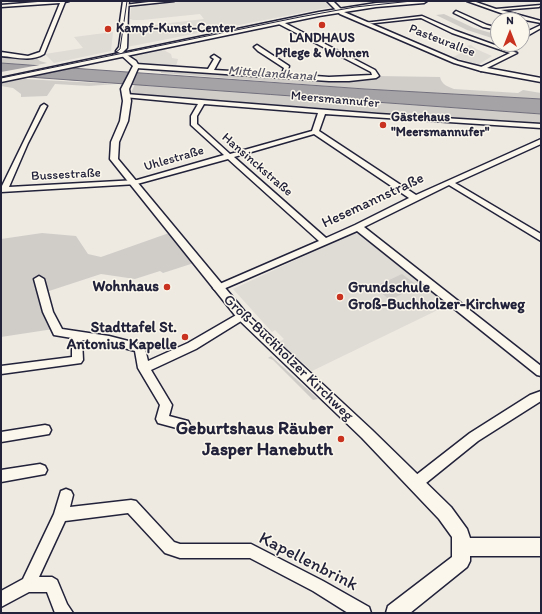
<!DOCTYPE html>
<html>
<head>
<meta charset="utf-8">
<style>
  body { margin:0 }
  #map { position:relative; width:542px; height:614px; overflow:hidden; background:#eeeae2; font-family:Itim,sans-serif }
  canvas { display:block }
  .frame { position:absolute; inset:0; border:2px solid #22223b; pointer-events:none }
  .north { position:absolute; left:490px; top:12px; width:40px; height:40px; box-sizing:border-box; background:#fbf7ec; border:1px solid #a4a2a5; border-radius:50%; rotate:0deg; font-size:11px; font-weight:700; line-height:16px; text-align:center; color:#22223b }
  .north::after { content:''; display:block; margin:auto; width:14px; height:18px; background:#c8321e; clip-path:polygon(50% 0,100% 100%,50% 72%,0 100%) }
</style>
</head>
<body>
<div id="map">
<canvas width="542" height="614"></canvas>
<div class="frame"></div>
<div class="north">N</div>
</div>
<script>
const context = document.querySelector('canvas').getContext('2d');
context.lineJoin = 'round';
function paint(path, color) {
  context.fillStyle = color;
  context.fill(path, 'evenodd');
}
function trace(path, color, width, dash) {
  context.strokeStyle = color;
  context.lineWidth = width;
  context.lineCap = dash ? 'butt' : 'round';
  context.setLineDash(dash || []);
  context.stroke(path);
}
function drawText(font, color, halo, rows, align = 'center') {
  context.font = font + ' Itim,sans-serif';
  context.lineWidth = 3;
  context.setLineDash([]);
  context.textBaseline = 'middle';
  context.strokeStyle = halo;
  context.fillStyle = color;
  for (const [text, x, y, turn = 0] of rows) {
    context.save();
    context.translate(x, y);
    context.rotate((+turn || 0) * Math.PI / 180);
    context.textAlign = isNaN(turn) ? turn : align;
    if (halo) context.strokeText(text, 0, 0);
    context.fillText(text, 0, 0);
    context.restore();
  }
}
const built = new Path2D(`
  M132,1H328L331,7L127,47L128,28L204,19L200,14L142,20H133L130,19Z
  M113,32L111,51L54,63L45,54L83,48L74,37Z
  M471,45L476,49L492,56L478,65L453,57L463,52L456,48Z
  M162,49L171,54L172,58L178,59L175,70L141,65L139,61L133,56Z
  M354,233L360,234L450,304L312,371L279,342L284,339L275,330L272,332L233,289Z`);
const green = new Path2D(`
  M444,14L474,28L498,35V40L467,30L436,15Z
  M1,55L35,57L40,61L47,63L38,65L1,63Z
  M153,68L329,80L379,76L440,77C442,85 447,86 454,89L518,93L523,90L541,93V99L365,89L161,73V72L151,71Z
  M24,79L117,84L89,86L55,84L47,96L21,97V94L13,88L1,86V83Z
  M135,84L541,114V124L433,119L306,109L131,93Z
  M42,233L76,236L88,254L101,257L169,233L194,263L163,273L160,271L135,279L101,274L46,292L52,313L60,328L1,337V239Z
  M402,274L418,286L390,300L374,287Z
  M271,356L318,399L313,400L273,360L268,358Z`);
const water = new Path2D(`
  M1,63L365,89L541,99V114L1,75Z`);
const pier = new Path2D(`
  M45,64L84,66L25,78L1,77V72Z`);
const minor = new Path2D(`
  M50,1H69L65,2L44,54C31,62 15,57 1,56V52L28,56L40,52L60,3L1,7V5Z
  M157,1H174L126,6L124,5Z
  M467,1H473L496,9L541,5L539,7L501,10L541,21V23L515,18Z
  M456,11L487,25L498,28V30L483,27L454,13Z
  M422,16L456,31L517,53L481,71L479,70V68L510,53L452,33L421,18L366,24L364,23Z
  M277,21H281L375,70L379,76L376,78L349,81H329L136,68L133,66L136,64L208,69L214,59L211,57L214,55L220,59L214,70L282,74L284,68L258,51L254,47L257,45L289,66L287,74L329,77L372,75L371,72L277,23Z
  M541,25V28L527,36H522V34Z
  M126,94L378,114L541,124V128L325,114L319,131L416,195L541,139V144L455,183L541,234V241L449,185L364,227L541,366V376L537,375L357,231L221,290H215L213,288L215,286L319,241L228,159L137,184L1,192V188L41,106L44,104L47,106L28,143L9,187L137,180L224,155L191,125V116L198,104L124,97L123,96ZM204,104L318,113L312,131L230,154L197,124V116ZM314,134L409,198L355,225L326,238L234,157Z
  M39,276L44,279L53,312L62,329L109,336L144,345L148,361L188,343L238,314H246L247,316L246,318L196,349L151,370L172,405L169,416L188,421L190,425L188,429L184,430L158,423L156,419L160,405L138,368L135,351L109,344L82,340L83,360L81,363L1,374V366L72,357V338L54,335L43,312L34,279Z
  M541,391V401L478,441L421,487L416,489L411,487L409,483L411,479L470,433L530,395Z
  M45,425L49,426L51,430L49,434L1,442V432Z
  M40,464L45,466L47,470L45,474L1,482V470Z
  M66,489L71,491L73,495L70,507L131,500L136,501L174,542L180,544H251L323,581L369,607L371,613H348L313,591L250,558H180L165,553L128,513L65,521L39,577H52L57,580L67,604L73,613H55L47,592H29L1,607V591L23,579L54,514L61,491Z`);
const tertiary = new Path2D(`
  M327,1H333L344,12L458,61L482,67L541,78V82L481,71L454,63L340,14Z
  M124,53L136,61L139,66L129,89L131,101L128,121L119,142L118,159L246,313L372,430L451,507L467,529L470,538H541V556H470V561L467,567L410,613H386L388,606L452,557V537L439,519L362,438L238,319L110,159L111,142L120,121L123,101L121,89L133,66L121,55Z`);
const secondary = new Path2D(`
  M123,1H129C127,18 128,31 127,48L122,53L319,12L376,3L427,1L424,3L376,7L319,16L1,82V78L120,53L116,51L119,47L122,26L120,22Z`);
const tram = new Path2D(`
  M112,55L120,49L127,1
  M1,78L300,17L355,7L412,1`);
const markers = [
  [322,25,4,"#c8321e"],
  [108,29,4,"#c8321e"],
  [383,125,4,"#c8321e"],
  [167,287,4,"#c8321e"],
  [340,297,4,"#c8321e"],
  [185,337,4,"#c8321e"],
  [341,439,4,"#c8321e"]
];
const farPoinames = [
  ["Kampf-Kunst-Center",116,29],
  ["LANDHAUS",322,39,"center"],
  ["Pflege & Wohnen",322,54,"center"],
  ["Gästehaus",391,118],
  ["\"Meersmannufer\"",391,133]
];
const farStreetnames = [
  ["Pasteurallee",442,41,21],
  ["Meersmannufer",335,100,5],
  ["Uhlestraße",174,159,-16],
  ["Hansinckstraße",257,165,41],
  ["Bussestraße",66,175,-3]
];
const farWaternames = [
  ["Mittellandkanal",272,74,4]
];
const streetNames = [
  ["Hesemannstraße",373,201,-25],
  ["Groß-Buchholzer Kirchweg",288,358,44]
];
const poiNames = [
  ["Wohnhaus",159,287],
  ["Grundschule",348,288,"left"],
  ["Groß-Buchholzer-Kirchweg",348,305,"left"],
  ["Stadttafel St.",177,328],
  ["Antonius Kapelle",177,345]
];
const nearPoinames = [
  ["Geburtshaus Räuber",333,429],
  ["Jasper Hanebuth",333,450]
];
const nearStreetnames = [
  ["Kapellenbrink",308,562,27]
];
paint(built, '#dfdbd5');
paint(green, '#d0cdc9');
paint(water, '#a6a3a7');
trace(water, '#716f7c', 1);
paint(pier, '#eeeae2');
trace(minor, '#22223b', 3);
trace(tertiary, '#22223b', 3);
trace(secondary, '#22223b', 3);
paint(minor, '#fbf7ec');
paint(tertiary, '#fbf7ec');
paint(secondary, '#fbf7ec');
trace(tram, '#22223b', 1);
for (const [x, y, r, color] of markers) {
  const dot = new Path2D();
  dot.arc(x, y, r, 0, 2 * Math.PI);
  context.fillStyle = color;
  context.fill(dot);
  trace(dot, '#fbf7ec', 1.5);
}
drawText('bold 13px', '#22223b', '#fbf7ec', farPoinames, 'left');
drawText('13px', '#22223b', '#fbf7ec', farStreetnames);
drawText('italic 13px', '#575666', '#fbf7ec', farWaternames);
drawText('15px', '#22223b', '#fbf7ec', streetNames);
drawText('bold 15px', '#22223b', '#fbf7ec', poiNames, 'right');
drawText('bold 18px', '#22223b', '#fbf7ec', nearPoinames, 'right');
drawText('18px', '#22223b', '#fbf7ec', nearStreetnames);
</script>
</body>
</html>
